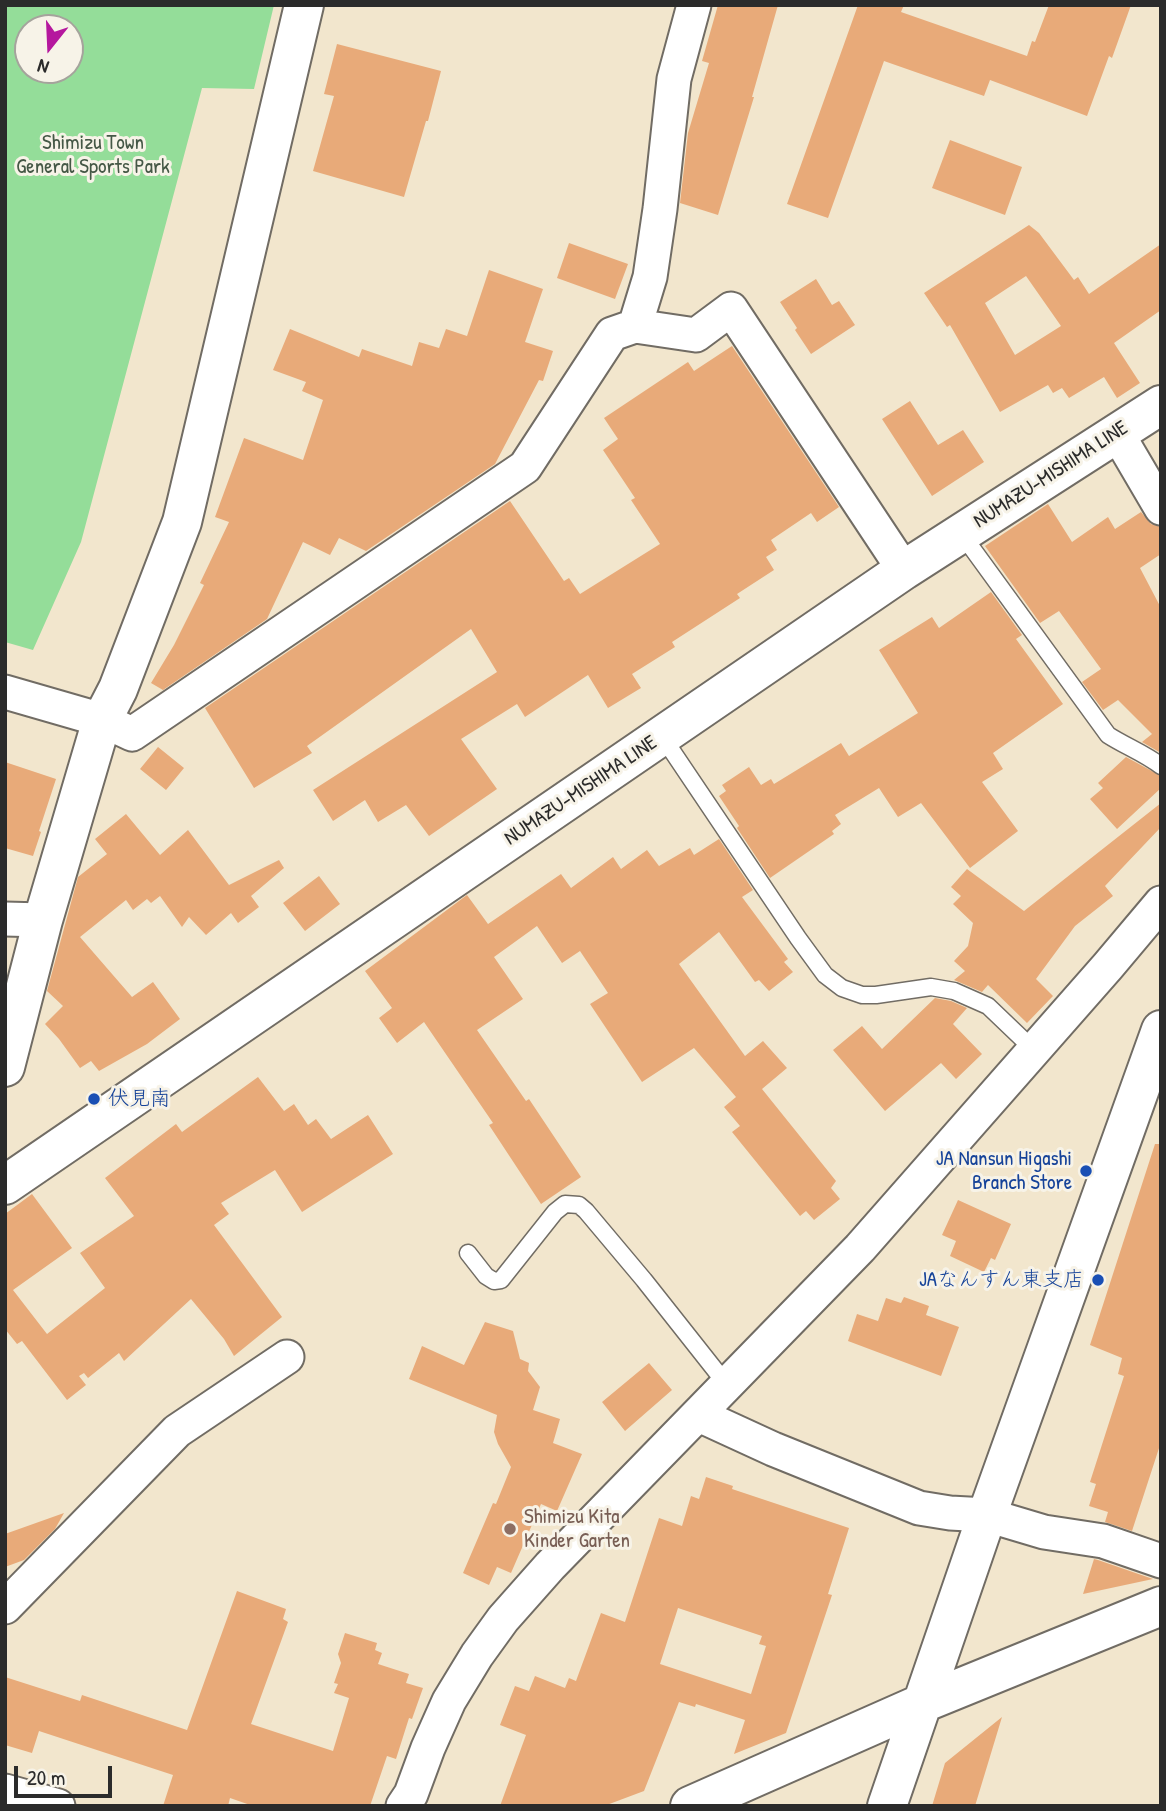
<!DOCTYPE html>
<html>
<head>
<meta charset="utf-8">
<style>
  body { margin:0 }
  #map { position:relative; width:1166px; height:1811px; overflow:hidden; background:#f2e6cd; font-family:"Patrick Hand",sans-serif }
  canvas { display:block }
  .frame { position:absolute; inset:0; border:7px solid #2b2b2b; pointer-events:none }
  .north { position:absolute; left:14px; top:14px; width:70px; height:70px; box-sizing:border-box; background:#f7f3e8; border:2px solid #a5a39c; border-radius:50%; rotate:198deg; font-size:19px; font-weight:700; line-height:28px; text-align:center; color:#2b2b2b }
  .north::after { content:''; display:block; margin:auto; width:24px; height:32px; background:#b5179e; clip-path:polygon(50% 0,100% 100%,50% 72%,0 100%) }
  .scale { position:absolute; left:14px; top:1766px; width:98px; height:32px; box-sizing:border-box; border:4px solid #2b2b2b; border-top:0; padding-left:9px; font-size:21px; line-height:24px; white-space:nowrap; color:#2b2b2b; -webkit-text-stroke:5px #f7f3e8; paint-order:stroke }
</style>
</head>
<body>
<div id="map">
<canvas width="1166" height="1811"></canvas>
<div class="frame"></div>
<div class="north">N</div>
<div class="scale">20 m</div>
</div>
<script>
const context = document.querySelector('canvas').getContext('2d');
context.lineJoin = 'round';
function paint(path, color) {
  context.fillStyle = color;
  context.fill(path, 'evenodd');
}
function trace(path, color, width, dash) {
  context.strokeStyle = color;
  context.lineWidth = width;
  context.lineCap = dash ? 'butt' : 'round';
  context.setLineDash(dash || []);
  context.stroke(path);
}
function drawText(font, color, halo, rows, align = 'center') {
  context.font = font + ' "Patrick Hand","Klee One",sans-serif';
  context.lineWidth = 6;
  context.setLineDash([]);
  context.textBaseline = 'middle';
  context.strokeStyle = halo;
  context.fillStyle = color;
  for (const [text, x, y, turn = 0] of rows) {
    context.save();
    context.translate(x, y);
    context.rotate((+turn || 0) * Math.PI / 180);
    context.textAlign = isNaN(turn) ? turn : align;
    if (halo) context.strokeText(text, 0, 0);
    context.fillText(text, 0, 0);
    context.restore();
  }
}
const green = new Path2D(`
  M5,5H274L254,89L202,88L81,542L33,650L5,642ZM28,28H70V70H28Z`);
const building = new Path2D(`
  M718,5H778L752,97H754L718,215L680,203L688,133L709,63L702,61Z
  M858,5H904L901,12L1027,56L1032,41L1035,42L1049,5H1131L1112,58L1109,56L1087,116L990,80L984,96L884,61L828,218L787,204Z
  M337,44L441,71L428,121H426L404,197L313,171L334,96L324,94Z
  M950,140L1022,167L1005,215L932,188Z
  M1029,225L1039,233L1074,280L1078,277L1089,294L1161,244V310L1114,343L1140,383L1117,398L1104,377L1069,398L1062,388L1053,393L1048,385L1000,412L950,325L947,327L924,293ZM1026,276L1061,326L1015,355L985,303Z
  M569,243L628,264L615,299L557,278Z
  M489,270L543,289L525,342L553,351L543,381L539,380L495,464L366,551L339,538L330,555L303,542L267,619L163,690L151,683L174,645L204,585L200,583L229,522L215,517L244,438L303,460L323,400L302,391L306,382L273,370L290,329L359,357L362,349L412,366L419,342L439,348L446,329L467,336Z
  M816,279L832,305L839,301L855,325L811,354L795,330L797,328L780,302Z
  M732,346L839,507L817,522L811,513L771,540L777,550L766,557L774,570L737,594L740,598L672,642L675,647L632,674L641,688L608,708L588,675L525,717L517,704L461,739L497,789L429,836L406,805L378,822L365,800L333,821L313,790L497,672L471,629L307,746L312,753L254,788L205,708L510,501L564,581L569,578L580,594L660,544L631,500L635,498L603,450L618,439L604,418L688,362L694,371Z
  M910,401L938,445L963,430L984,462L932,496L882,419Z
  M1048,504L1072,542L1108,517L1115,529L1141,512L1151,524L1161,527V554L1140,568L1161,608V753L1142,742L1152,734L1118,700L1103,710L1082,682L1101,669L1059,611L1040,623L985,546Z
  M991,592L1022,635L1016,639L1063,704L993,753L1003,769L982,782L1018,831L970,868L921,803L898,817L879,788L835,815L841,824L832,831L834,834L770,878L737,828L739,826L719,796L726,791L722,785L749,767L761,785L771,779L774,784L841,743L849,756L918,713L879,650L932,617L939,628Z
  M158,747L184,768L166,790L140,769Z
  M1126,757L1161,776V788L1117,829L1090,799L1103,788L1098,783Z
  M5,762L56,779L39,831L41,832L33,856L5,848Z
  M1161,803V827L1105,886L1113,896L1075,926L1036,979L1053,996L1027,1023L988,985L982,992L954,980L965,971L954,961L968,946L973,923L953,904L961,896L951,887L967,869L1024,911Z
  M126,814L160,855L188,830L229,885L279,860L284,868L251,896L259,907L238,923L231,913L206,935L189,917L182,927L160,896L151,903L147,899L133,910L126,900L80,937L132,997L153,982L180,1019L147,1044L99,1071L91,1061L80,1068L59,1039L45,1024L63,1006L47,991L78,877L107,854L95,839Z
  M719,839L753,890L742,897L788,959L784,962L793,972L769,991L759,980L755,982L719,932L679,964L745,1056L763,1041L787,1068L762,1089L836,1181L831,1188L840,1199L814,1220L806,1211L800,1216L732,1132L740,1126L724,1107L736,1097L694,1048L642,1082L590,1004L608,993L580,951L562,963L537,926L494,957L523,999L477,1030L526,1101L529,1099L581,1177L541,1204L489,1125L493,1123L424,1022L397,1043L379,1018L392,1008L365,971L467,895L488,924L561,874L571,888L613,857L621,869L647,850L659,866L690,848L694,855Z
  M319,876L340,904L305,931L283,903Z
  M935,998L951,1001L967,1008L953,1024L982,1054L956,1079L941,1063L885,1111L833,1050L862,1026L882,1049Z
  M258,1077L284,1111L294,1104L308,1125L316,1119L331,1139L368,1115L393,1154L302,1212L275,1170L221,1203L229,1214L214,1225L282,1317L234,1356L224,1339L191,1299L124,1361L119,1353L88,1378L84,1373L79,1376L86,1385L67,1400L22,1341L17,1344L5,1329V1214L32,1194L72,1248L13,1290L47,1334L105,1288L80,1253L134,1216L105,1178L176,1124L182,1132Z
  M1155,1144H1161V1442L1132,1531L1105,1522L1108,1512L1089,1506L1096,1484L1090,1482L1124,1376L1118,1374L1122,1358L1090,1345Z
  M958,1200L1011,1224L995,1260L991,1258L984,1272L950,1256L956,1241L942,1235Z
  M904,1297L929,1306L926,1315L959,1327L941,1376L848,1341L857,1314L878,1321L886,1298L901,1303Z
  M485,1322L513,1331L520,1359L529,1363L528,1371L540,1387L533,1410L560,1419L553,1443L582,1454L557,1511L541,1504L511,1573L497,1567L489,1585L463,1573L493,1503L496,1504L511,1467L498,1444L494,1432L497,1415L409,1379L422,1346L464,1365Z
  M649,1363L672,1390L625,1431L602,1402Z
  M706,1477L733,1486L732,1489L849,1528L828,1594L832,1595L786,1733L734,1754L745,1720L696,1704L695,1707L679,1702L644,1791L604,1806H500L526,1735L500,1725L515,1686L529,1691L535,1676L565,1688L569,1678L576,1681L601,1613L625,1622L659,1518L682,1526L691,1496L699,1499ZM678,1608L762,1636L759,1644L766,1646L751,1694L660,1664Z
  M64,1513L55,1529L24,1560L5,1567V1534Z
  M1094,1559L1098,1560L1153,1579L1083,1594Z
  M237,1591L286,1609L283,1619L288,1622L251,1724L333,1751L349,1698L334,1693L338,1684L334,1683L341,1663L338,1654L345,1633L377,1643L375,1650L382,1653L378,1664L409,1674L406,1683L423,1688L412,1719L409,1718L396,1759L387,1756L370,1806H253L230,1798L228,1806H163L173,1775L39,1731L32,1753L5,1745V1677L80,1701L82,1695L187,1730Z
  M1002,1717L975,1806H932L945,1763Z`);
const service = new Path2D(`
  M961,533L1108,735C1125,746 1144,753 1161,766
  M662,736L798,938L825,975L842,988L862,995H876L931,987L954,991L988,1006L1034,1050
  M468,1253L486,1276L494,1281L501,1280L555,1212L565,1204L579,1205L586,1211L644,1280L727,1385`);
const minor = new Path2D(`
  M635,326L696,335L731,309L904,570
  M1117,433L1161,508
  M5,692L102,720L132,734L525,467L612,334L635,326L650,277L660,209L674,79L694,5
  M5,919L43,920
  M699,1415L773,1449L919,1508L950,1513L987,1515L1044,1532L1103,1541L1161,1561
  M5,1607L177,1431L287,1357
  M5,1791L58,1806
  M403,1806L411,1794L428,1748L449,1701L477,1655L503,1619L550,1566L860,1248L1108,966L1161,903`);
const tertiary = new Path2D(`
  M5,1067L43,920L102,720L118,689L182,522L304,5
  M690,1806L923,1703L1161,1606
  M887,1806L987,1515L1161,1030`);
const secondary = new Path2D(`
  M5,1185L904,570L1161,405`);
const markers = [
  [94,1099,7,"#1a4fb4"],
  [1086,1171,7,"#1a4fb4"],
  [1098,1280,7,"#1a4fb4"],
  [510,1529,7,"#8d6e63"]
];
const parkNames = [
  ["Shimizu Town",93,143],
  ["General Sports Park",93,167]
];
const streetNames = [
  ["NUMAZU-MISHIMA LINE",1051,475,-33],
  ["NUMAZU-MISHIMA LINE",581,791,-34]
];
const transitNames = [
  ["伏見南",108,1099,"left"],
  ["JA Nansun Higashi",1072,1159],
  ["Branch Store",1072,1183],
  ["JAなんすん東支店",1084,1280]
];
const educationNames = [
  ["Shimizu Kita",524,1517],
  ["Kinder Garten",524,1541]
];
paint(green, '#94dd99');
paint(building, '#e8aa79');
trace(service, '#716c64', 19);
trace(minor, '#716c64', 37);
trace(tertiary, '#716c64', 42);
trace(secondary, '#716c64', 42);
trace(service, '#fff', 16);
trace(minor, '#fff', 33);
trace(tertiary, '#fff', 38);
trace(secondary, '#fff', 38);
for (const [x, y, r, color] of markers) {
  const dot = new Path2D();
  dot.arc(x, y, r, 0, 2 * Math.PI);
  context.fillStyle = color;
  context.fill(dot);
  trace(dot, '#f7f3e8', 2.5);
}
drawText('21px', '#455846', '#f7f3e8', parkNames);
drawText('21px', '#2b2b2b', '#f7f3e8', streetNames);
drawText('21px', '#164399', '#f7f3e8', transitNames, 'right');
drawText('21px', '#785e54', '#f7f3e8', educationNames, 'left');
</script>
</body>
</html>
